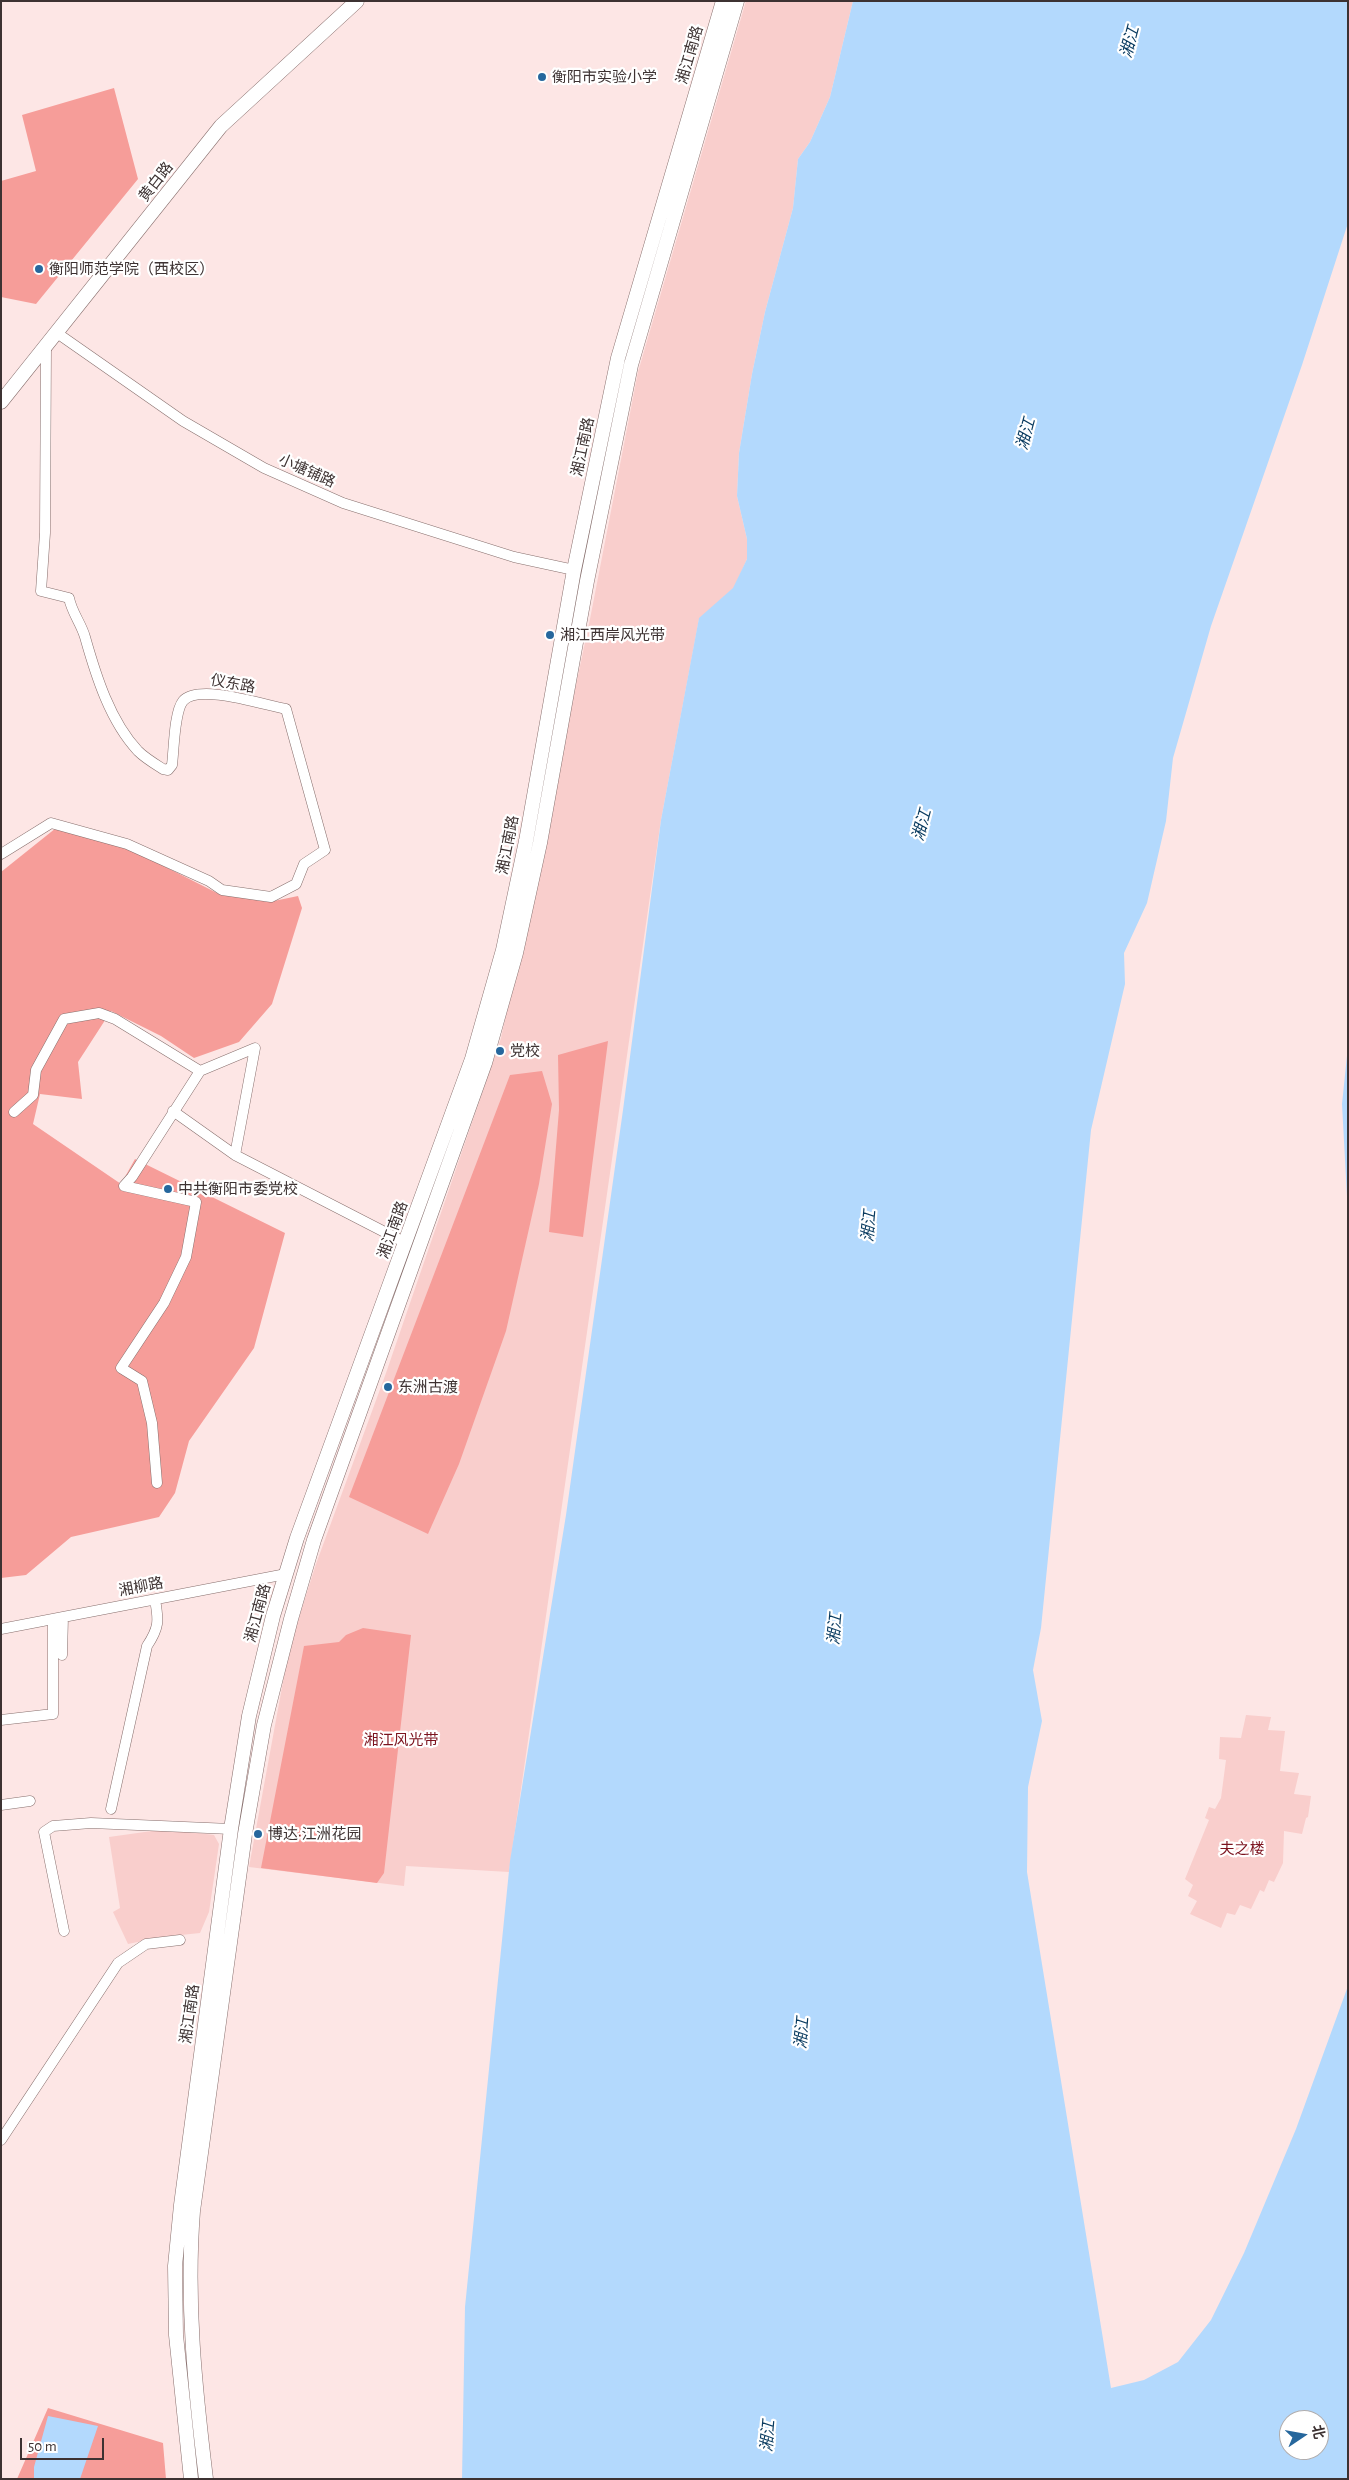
<!DOCTYPE html>
<html>
<head>
<meta charset="utf-8">
<style>
  body { margin:0 }
  #map { position:relative; width:1349px; height:2480px; overflow:hidden; background:#fde6e5; font-family:"Alegreya Sans","Noto Sans SC",sans-serif }
  canvas { display:block }
  .frame { position:absolute; inset:0; border:2px solid #3d3232; pointer-events:none }
  .north { position:absolute; left:1279px; top:2410px; width:50px; height:50px; box-sizing:border-box; background:#fff; border:1px solid #b1adad; border-radius:50%; rotate:78deg; font-size:14px; font-weight:700; line-height:20px; text-align:center; color:#3d3232 }
  .north::after { content:''; display:block; margin:auto; width:18px; height:22px; background:#26679d; clip-path:polygon(50% 0,100% 100%,50% 72%,0 100%) }
  .scale { position:absolute; left:20px; top:2438px; width:84px; height:22px; box-sizing:border-box; border:2px solid #3d3232; border-top:0; padding-left:6px; font-size:15px; line-height:18px; white-space:nowrap; color:#3d3232; -webkit-text-stroke:4px #fff; paint-order:stroke }
</style>
</head>
<body>
<div id="map">
<canvas width="1349" height="2480"></canvas>
<div class="frame"></div>
<div class="north">北</div>
<div class="scale">50 m</div>
</div>
<script>
const context = document.querySelector('canvas').getContext('2d');
context.lineJoin = 'round';
function paint(path, color) {
  context.fillStyle = color;
  context.fill(path, 'evenodd');
}
function trace(path, color, width, dash) {
  context.strokeStyle = color;
  context.lineWidth = width;
  context.lineCap = dash ? 'butt' : 'round';
  context.setLineDash(dash || []);
  context.stroke(path);
}
function drawText(font, color, halo, rows, align = 'center') {
  context.font = font + ' "Alegreya Sans","Noto Sans SC",sans-serif';
  context.lineWidth = 4.5;
  context.setLineDash([]);
  context.textBaseline = 'middle';
  context.strokeStyle = halo;
  context.fillStyle = color;
  for (const [text, x, y, turn = 0] of rows) {
    context.save();
    context.translate(x, y);
    context.rotate((+turn || 0) * Math.PI / 180);
    context.textAlign = isNaN(turn) ? turn : align;
    if (halo) context.strokeText(text, 0, 0);
    context.fillText(text, 0, 0);
    context.restore();
  }
}
const green = new Path2D(`
  M746,1H853L830,97L810,142L798,159L793,208L765,312L752,374L739,453L737,496L747,539V559L734,588L699,619L661,820L509,1872L406,1866L404,1886L249,1867L289,1649L316,1564L386,1373L501,1038L590,619L638,372Z
  M1246,1715L1271,1717L1268,1730L1285,1731L1280,1771L1299,1773L1294,1794L1311,1796L1308,1817L1306,1818L1302,1834L1284,1831L1283,1863L1274,1882L1269,1880L1264,1892L1260,1890L1251,1909L1240,1905L1235,1915L1227,1913L1221,1928L1190,1914L1197,1901L1188,1896L1193,1885L1185,1879L1209,1820L1205,1818L1209,1807L1215,1809L1221,1798L1226,1760L1219,1759L1220,1737L1241,1738Z
  M166,1829L214,1835L219,1844L209,1912L200,1933L162,1937L128,1944L113,1912L120,1908L109,1837Z`);
const forest = new Path2D(`
  M114,88L138,179L36,304L1,297V181L36,171L22,115Z
  M56,828L130,849L219,894L269,902L298,896L302,908L272,1004L239,1042L194,1058L161,1036L111,1011L78,1062L82,1099L40,1094L33,1124L121,1184L135,1159L285,1233L254,1348L189,1441L175,1493L159,1517L71,1537L26,1575L1,1578V872Z
  M608,1041L583,1237L549,1232L559,1110L558,1055Z
  M542,1071L552,1104L539,1184L506,1331L459,1464L428,1534L349,1497L510,1075Z
  M363,1628L411,1635L384,1873L377,1883L261,1868L304,1646L339,1642L346,1635Z
  M48,2408L163,2443L166,2479H17Z`);
const water = new Path2D(`
  M853,1H1348V223L1302,365L1211,626L1173,758L1166,821L1147,903L1124,953L1125,984L1091,1130L1041,1628L1033,1670L1042,1721L1028,1787L1027,1872L1111,2388L1144,2380L1178,2362L1211,2320L1244,2253L1296,2129L1348,1986V2479H462L465,2307L510,1861L566,1515L623,1110L661,820L699,618L733,588L747,559V539L737,496L739,453L752,374L765,312L793,208L798,159L810,142L830,97ZM1289,2420H1319V2450H1289Z
  M1348,1046V1215L1342,1104Z
  M48,2416L98,2426L80,2479H34V2467Z`);
const street = new Path2D(`
  M57,333L183,421L264,468L343,503L514,557L574,570
  M1,854L51,823L127,844L209,881L222,890L271,897L296,884L304,864L325,850L286,709C264,705 198,683 183,701C174,712 174,750 172,765L168,770L163,769C155,764 145,758 138,751C110,721 96,676 85,637C81,623 72,613 69,598L41,591L45,533L46,346
  M200,1071L255,1048L235,1155
  M173,1111L235,1155L406,1243
  M14,1112L33,1095L36,1070L64,1019L99,1013L115,1019L200,1071L132,1177L124,1186
  M124,1186L196,1202L186,1257L164,1303L121,1368L142,1381L152,1423L157,1483
  M1,1629L286,1574
  M62,1655L63,1617
  M1,1720L53,1714V1620
  M1,1805L30,1801
  M111,1809L147,1646C159,1628 159,1621 155,1600
  M64,1931L44,1832L53,1826L91,1823L231,1829
  M1,2140L118,1963L146,1944L180,1940`);
const secondary = new Path2D(`
  M1,402L221,126L357,1
  M191,2479L176,2335L175,2266L181,2205L231,1829L249,1716L273,1616L297,1538L472,1059L503,950L526,841L574,570L618,358L723,1
  M206,2479C195,2388 186,2302 193,2211L245,1834L264,1725L291,1619L314,1540L485,1063L516,953L540,843L587,581L631,365L737,1`);
const markers = [
  [542,77,5,"#26679d"],
  [39,269,5,"#26679d"],
  [550,635,5,"#26679d"],
  [500,1051,5,"#26679d"],
  [168,1189,5,"#26679d"],
  [388,1387,5,"#26679d"],
  [258,1834,5,"#26679d"]
];
const streetNames = [
  ["湘江南路",690,55,-74],
  ["黄白路",156,182,-52],
  ["湘江南路",583,447,-78],
  ["小塘铺路",307,471,24],
  ["仪东路",233,684,10],
  ["湘江南路",508,845,-79],
  ["湘江南路",393,1230,-70],
  ["湘柳路",141,1587,-11],
  ["湘江南路",258,1613,-75],
  ["湘江南路",190,2014,-82]
];
const poiNames = [
  ["衡阳市实验小学",552,77],
  ["衡阳师范学院（西校区）",49,269],
  ["湘江西岸风光带",560,635],
  ["党校",510,1051],
  ["中共衡阳市委党校",178,1189],
  ["东洲古渡",398,1387],
  ["博达·江洲花园",268,1834]
];
const parkNames = [
  ["湘江风光带",401,1740],
  ["夫之楼",1242,1849]
];
const waterNames = [
  ["湘江",1130,42,-75],
  ["湘江",1026,434,-75],
  ["湘江",922,825,-75],
  ["湘江",869,1226,-85],
  ["湘江",835,1629,-85],
  ["湘江",802,2033,-85],
  ["湘江",768,2436,-85]
];
paint(green, '#f9cecc');
paint(forest, '#f69d99');
paint(water, '#b3d9fd');
trace(street, '#876f6d', 11);
trace(secondary, '#876f6d', 15);
trace(street, '#fff', 10);
trace(secondary, '#fff', 14);
for (const [x, y, r, color] of markers) {
  const dot = new Path2D();
  dot.arc(x, y, r, 0, 2 * Math.PI);
  context.fillStyle = color;
  context.fill(dot);
  trace(dot, '#fff', 2);
}
drawText('15px', '#3d3232', '#fff', streetNames);
drawText('15px', '#3d3232', '#fff', poiNames, 'left');
drawText('15px', '#7c141f', '#fff', parkNames);
drawText('italic 16px', '#083a5f', '#fff', waterNames);
</script>
</body>
</html>
